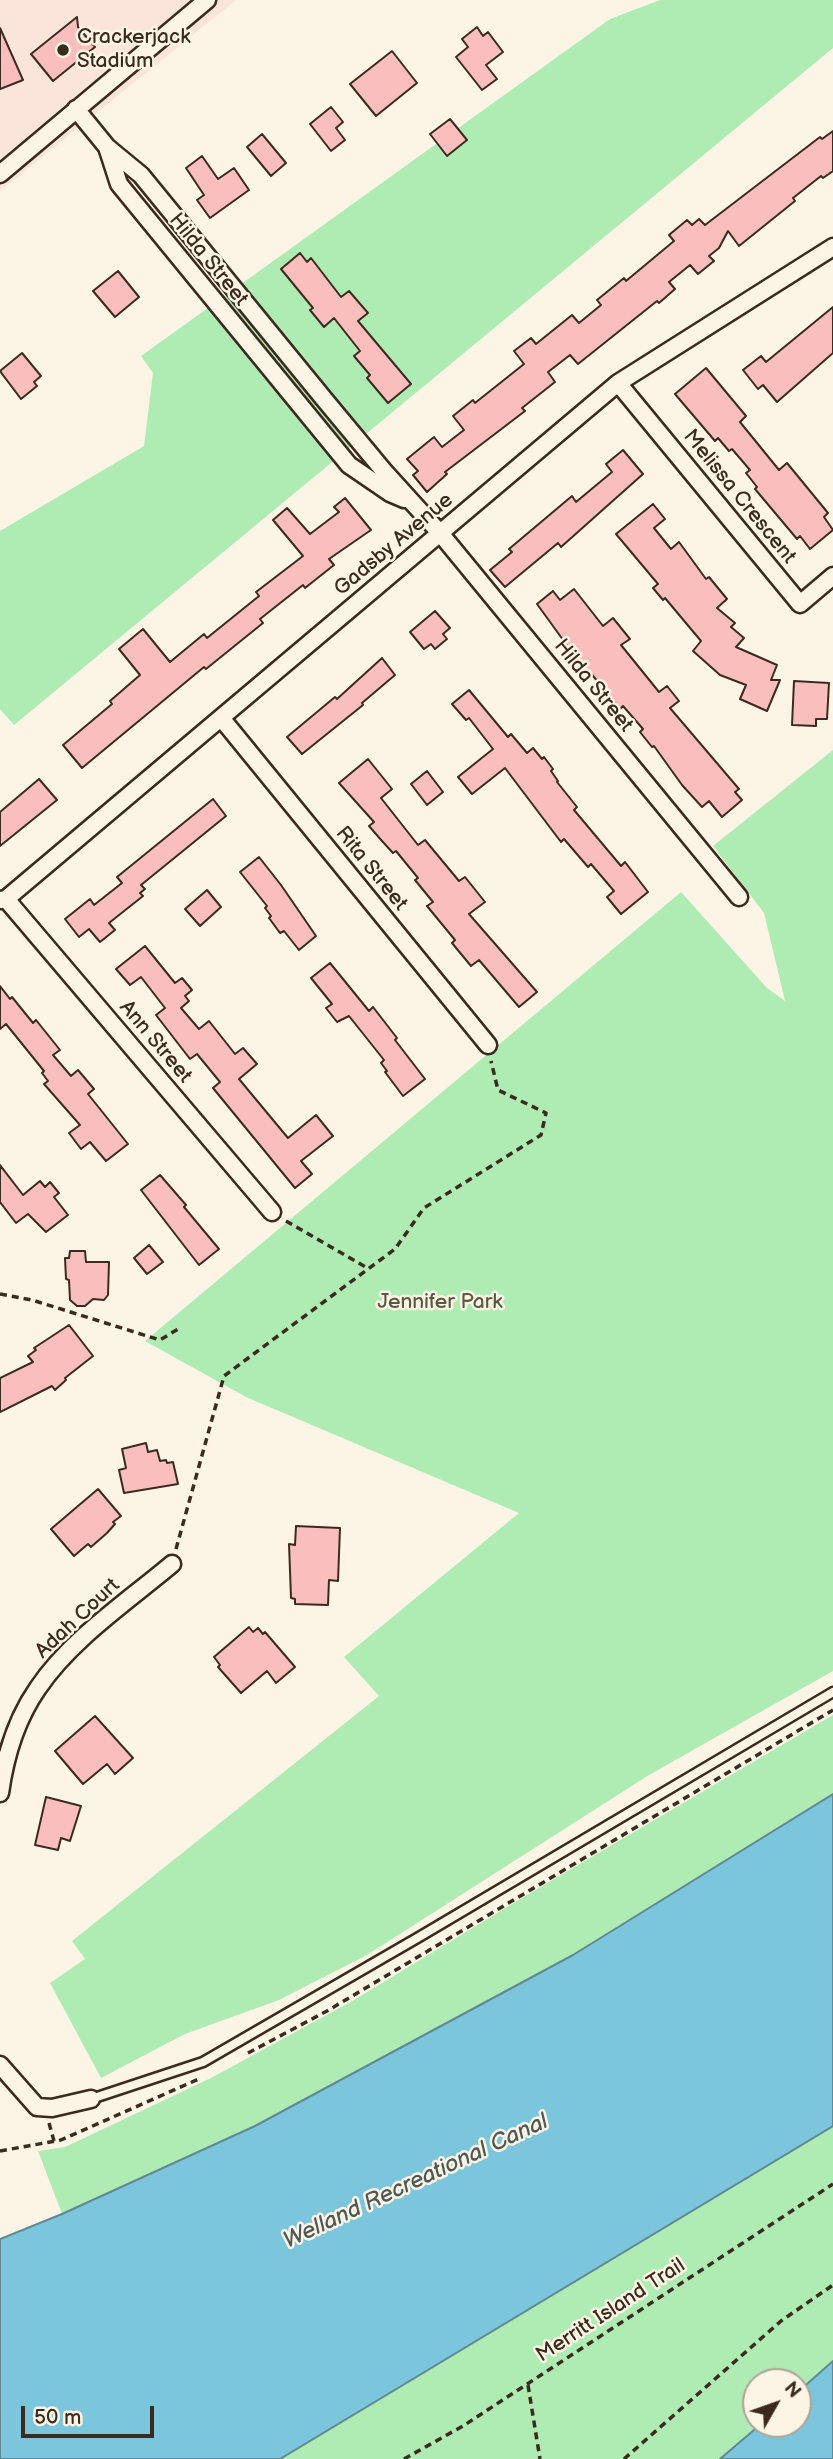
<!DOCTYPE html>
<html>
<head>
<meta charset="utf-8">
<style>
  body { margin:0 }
  #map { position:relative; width:833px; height:2459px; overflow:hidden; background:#fcf5e5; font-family:"Balsamiq Sans",sans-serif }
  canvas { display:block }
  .north { position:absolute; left:742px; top:2368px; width:70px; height:70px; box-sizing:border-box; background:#fcf5e5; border:2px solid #afa495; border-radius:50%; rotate:50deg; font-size:19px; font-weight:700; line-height:28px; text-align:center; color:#3b2a1e }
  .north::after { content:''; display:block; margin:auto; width:24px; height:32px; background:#3b2a1e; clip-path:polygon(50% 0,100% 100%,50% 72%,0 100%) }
  .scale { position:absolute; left:21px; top:2406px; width:133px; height:32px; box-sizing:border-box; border:4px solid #3b2a1e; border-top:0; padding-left:9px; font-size:21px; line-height:24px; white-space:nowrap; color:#3b2a1e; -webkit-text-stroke:5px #fcf5e5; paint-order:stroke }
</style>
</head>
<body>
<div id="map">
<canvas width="833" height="2459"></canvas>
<div class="north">N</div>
<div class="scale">50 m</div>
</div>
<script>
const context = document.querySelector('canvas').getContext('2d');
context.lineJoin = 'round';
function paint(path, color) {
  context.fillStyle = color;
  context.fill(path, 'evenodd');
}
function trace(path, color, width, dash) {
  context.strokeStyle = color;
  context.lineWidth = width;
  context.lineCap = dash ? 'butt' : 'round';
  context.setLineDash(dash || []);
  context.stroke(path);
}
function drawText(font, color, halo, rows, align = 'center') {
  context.font = font + ' "Balsamiq Sans",sans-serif';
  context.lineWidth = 5;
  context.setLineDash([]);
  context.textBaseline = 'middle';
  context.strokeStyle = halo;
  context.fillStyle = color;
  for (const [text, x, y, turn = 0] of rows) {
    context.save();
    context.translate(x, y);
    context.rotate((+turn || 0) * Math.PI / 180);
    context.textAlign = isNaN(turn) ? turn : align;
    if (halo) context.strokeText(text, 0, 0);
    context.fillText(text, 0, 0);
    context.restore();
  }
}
const built = new Path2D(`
  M0,0H236L0,191Z`);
const green = new Path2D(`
  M660,0H833V48L14,725L0,709V531L144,446L153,373L141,356L610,19Z
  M833,750V1671L649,1775L367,1955L279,2000L185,2034L101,2078L50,1983L85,1959L72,1941L379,1696L344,1657L519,1513L246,1397L145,1341L681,892L767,988L785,1001L764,913L713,846Z
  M833,1715V1794L573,1955L255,2126L62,2214L38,2151L65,2147L211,2078L354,2000L527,1895Z
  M833,2126V2361L798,2392V2382H756V2424H761L720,2459H281Z`);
const water = new Path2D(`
  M833,1794V2126L280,2459H0V2239L62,2214L255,2126L573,1955Z
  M833,2361V2459H720L761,2424H798V2392Z`);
const building = new Path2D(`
  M77,17L78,27L95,47L53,81L31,54Z
  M477,27L483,36L488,32L503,52L486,65L497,79L482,90L456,57L468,47L462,39Z
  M0,28L23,80L0,89Z
  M392,51L417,83L376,116L350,84Z
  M331,107L343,122L336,128L345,140L331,151L310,124Z
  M450,119L467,140L447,156L430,134Z
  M833,131V171L823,178L821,176L793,198L795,201L739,246L728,231L719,248L709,256L714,261L698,274L690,265L669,282L675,289L659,303L657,301L578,364L570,355L548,372L555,382L522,408L525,411L445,472L447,474L427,492L413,475L418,471L407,459L434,437L442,447L464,430L453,416L473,400L475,403L524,364L514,351L531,338L536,344L572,315L579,323L601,305L597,300L624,278L626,281L674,241L669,235L687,220L692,225L699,219L705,225L820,137L822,139Z
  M262,134L286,163L271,176L247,147Z
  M202,156L218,179L234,168L249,190L210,218L197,200L204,195L186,168Z
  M300,253L307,262L311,258L341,297L349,291L368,313L358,321L411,384L388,403L367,378L370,375L354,356L360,351L334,318L324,327L310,310L313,308L281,269Z
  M118,271L139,297L115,317L93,291Z
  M833,307V353L777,402L763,385L758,389L743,370L761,356L766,362Z
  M22,353L41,376L34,382L37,386L21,399L0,371Z
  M706,368L746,416L740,422L779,470L787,463L828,513L824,517L833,530L810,549L800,536L797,539L755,489L757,487L746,473L750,470L732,449L729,451L718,438L715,441L675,394Z
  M623,450L643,474L561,547L558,543L505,587L490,570L512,552L509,549L572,496L576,502L612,472L606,464Z
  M345,498L371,530L329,559L334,565L305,588L303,585L260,619L263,623L206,669L204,667L82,768L63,745L112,704L110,701L140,675L119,649L143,629L170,662L204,634L207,638L259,596L256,592L303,556L273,520L287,508L310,534L339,512L334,507Z
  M653,504L665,519L654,528L671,549L679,542L706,579L709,577L727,599L717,608L735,623L731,627L744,638L736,647L777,665L771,680H780L767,711L740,699L746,685L720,675L693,651L701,641L665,598L663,600L653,588L658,584L616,534Z
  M574,589L603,626L613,618L630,639L621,645L659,692L667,686L679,701L670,708L739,789L735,792L742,800L722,817L709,801L702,807L682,785L654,746L652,747L640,732L643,729L623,706L620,709L589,671L587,673L537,604L553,591L560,600Z
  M435,611L450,628L443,634L447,639L435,649L431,644L424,649L410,632Z
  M382,658L395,675L362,703L363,705L302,754L287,737L335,697L337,699Z
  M794,681L829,683L827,719H816V726L792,725Z
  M469,690L508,737L511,734L527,753L533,748L542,759L544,757L553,769L551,771L558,781L557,782L577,807L574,810L621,866L625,862L648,892L621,914L607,897L614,891L591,864L588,867L564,839L561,842L505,768L472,794L458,777L493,749L469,718L466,720L452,704Z
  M368,759L392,789L381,798L418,845L425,840L459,881L465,877L485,902L469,914L537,992L519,1007L479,960L471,966L452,943L455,940L427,906L433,902L415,880L418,878L396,851L393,853L382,841L369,826L374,822L339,783Z
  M427,771L443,792L427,805L411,784Z
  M39,779L57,800L0,846V812Z
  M213,799L226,816L141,885L145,889L140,893L143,896L109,923L115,930L100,942L89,929L79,937L65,919L90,899L94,905L122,883L117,877Z
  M259,857L281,885L316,936L299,950L284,931L280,933L269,918L271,916L265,908L267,906L240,872Z
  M207,890L221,907L200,926L185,909Z
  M145,946L175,983L182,978L192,990L185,996L189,1001L181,1008L199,1029L209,1021L235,1054L243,1048L257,1064L239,1079L288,1138L316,1115L333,1136L301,1161L312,1174L295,1188L213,1088L220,1082L197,1054L190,1059L156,1015L165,1008L141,977L130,985L116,969Z
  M330,963L369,1011L373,1007L397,1038L395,1040L425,1079L403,1096L385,1072L387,1071L381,1063L384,1060L349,1016L337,1022L326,1008L332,1004L311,978Z
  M0,986L10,999L12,997L33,1023L36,1020L60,1050L53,1055L71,1076L78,1070L94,1089L88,1094L128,1144L106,1161L90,1142L81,1149L69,1133L80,1125L44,1084L48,1081L42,1073L44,1071L6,1024L0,1029Z
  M0,1165L23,1195L40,1181L45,1187L50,1182L59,1193L54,1197L68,1215L46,1232L28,1214L16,1223L0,1202Z
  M160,1175L186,1205L184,1207L219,1249L199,1265L141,1190Z
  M149,1245L163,1262L147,1274L134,1258Z
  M70,1251H85L86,1262H109L108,1295L104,1300L93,1299L85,1306H77L70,1300L69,1280L66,1279L65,1258H69Z
  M69,1325L93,1356L65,1378L66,1380L55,1390L52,1386L0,1412V1378L33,1362L28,1356L36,1350L34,1348Z
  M146,1443L148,1452L157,1450L160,1461L166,1460L167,1463L173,1462L178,1484L124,1493L119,1470L126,1468L122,1449Z
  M98,1489L121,1516L113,1522L115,1524L107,1533L91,1547L88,1544L74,1556L51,1529Z
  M296,1526L340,1528L338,1581L329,1580L328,1605L295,1604V1599L291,1598L289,1544L295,1545Z
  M249,1627L253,1632L258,1628L263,1634L265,1632L295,1667L276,1683L267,1671L241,1693L218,1667L220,1665L214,1657Z
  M95,1716L133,1758L115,1774L107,1764L83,1784L55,1751Z
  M46,1797L81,1806L70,1841L61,1838L58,1850L35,1845Z`);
const path = new Path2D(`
  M286,1221L369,1269
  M0,1294L32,1300L160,1340L178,1329
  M176,1549L224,1376L395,1249L424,1208L541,1135L546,1113L498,1090L491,1061
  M248,2053L327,2011L833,1710
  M49,2123L54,2141
  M0,2151L61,2140L201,2078
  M528,2385L540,2459
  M404,2459L463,2426L833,2184
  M624,2459L781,2321L833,2285`);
const lane = new Path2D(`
  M91,2099L203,2062L419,1937L833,1692`);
const street = new Path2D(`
  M76,109L107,147L141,175L324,399L383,470L440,533L739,897
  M107,147L119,184L349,465L390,493L404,499
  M0,174L207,0
  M618,383L800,604L833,576
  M222,719L488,1045
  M6,899L272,1212
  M0,900L6,899L618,383L833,247
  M0,1793C5,1757 17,1718 38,1688C70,1640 128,1601 172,1564
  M0,2065L37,2107L52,2108L91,2099`);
const markers = [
  [63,50,7,"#3b2a1e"]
];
const poiNames = [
  ["Crackerjack",77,38],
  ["Stadium",77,62]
];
const streetNames = [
  ["Hilda Street",208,260,51],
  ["Melissa Crescent",739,497,51],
  ["Gadsby Avenue",394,545,-40],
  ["Hilda Street",593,686,51],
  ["Rita Street",371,869,51],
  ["Ann Street",155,1042,50],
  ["Adah Court",78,1619,-43],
  ["Merritt Island Trail",611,2311,-33]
];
const parkNames = [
  ["Jennifer Park",440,1303]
];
const waterNames = [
  ["Welland Recreational Canal",416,2182,-25]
];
paint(built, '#fbe4d9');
paint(green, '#aeecb4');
paint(water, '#7cc6dd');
trace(water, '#628891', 2);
paint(building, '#fabebd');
trace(building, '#3b2a1e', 2);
trace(lane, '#3b2a1e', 13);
trace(street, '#3b2a1e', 21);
trace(path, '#3b2a1e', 3.5, [7, 5]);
trace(lane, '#fcf5e5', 8);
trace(street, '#fcf5e5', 16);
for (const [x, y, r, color] of markers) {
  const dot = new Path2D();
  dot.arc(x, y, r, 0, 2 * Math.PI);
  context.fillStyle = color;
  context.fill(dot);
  trace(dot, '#fcf5e5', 2.5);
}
drawText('21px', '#3b2a1e', '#fcf5e5', poiNames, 'left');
drawText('21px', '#3b2a1e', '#fcf5e5', streetNames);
drawText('21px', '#585a44', '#fcf5e5', parkNames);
drawText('italic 23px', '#4e5957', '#fcf5e5', waterNames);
</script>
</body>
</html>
